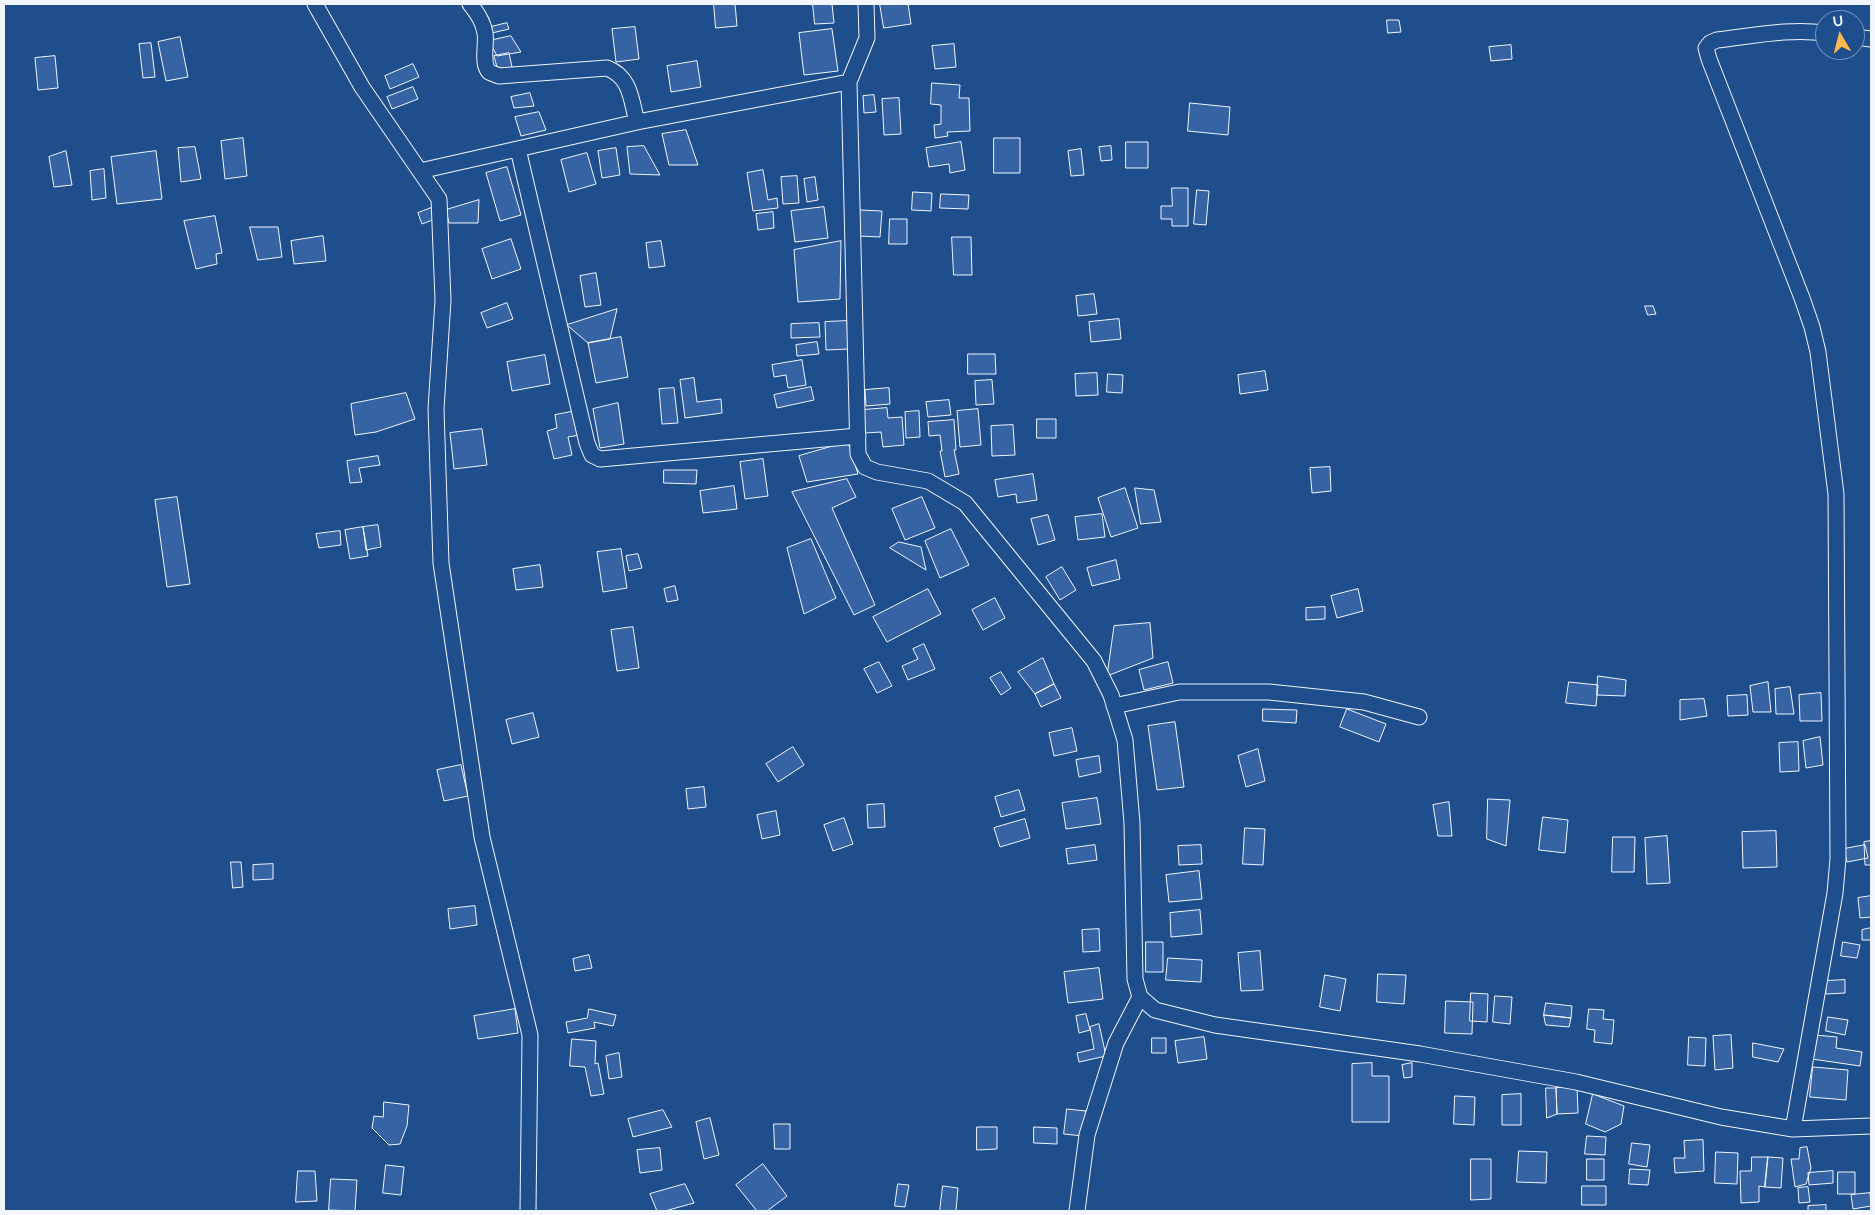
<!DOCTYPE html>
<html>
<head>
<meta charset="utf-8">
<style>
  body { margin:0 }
  #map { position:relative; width:1875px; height:1215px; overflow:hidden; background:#1f4e8c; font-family:Raleway,sans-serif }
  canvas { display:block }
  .frame { position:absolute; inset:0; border:5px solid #f2f6ff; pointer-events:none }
  .north { position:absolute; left:1815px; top:10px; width:50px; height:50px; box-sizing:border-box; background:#1f4e8c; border:1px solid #7391ba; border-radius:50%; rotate:352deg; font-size:14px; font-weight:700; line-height:20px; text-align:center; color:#f2f6ff }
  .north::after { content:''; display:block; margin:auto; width:18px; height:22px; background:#ffb74d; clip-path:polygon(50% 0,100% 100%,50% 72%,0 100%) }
</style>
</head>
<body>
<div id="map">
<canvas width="1875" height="1215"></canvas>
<div class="frame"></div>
<div class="north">U</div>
</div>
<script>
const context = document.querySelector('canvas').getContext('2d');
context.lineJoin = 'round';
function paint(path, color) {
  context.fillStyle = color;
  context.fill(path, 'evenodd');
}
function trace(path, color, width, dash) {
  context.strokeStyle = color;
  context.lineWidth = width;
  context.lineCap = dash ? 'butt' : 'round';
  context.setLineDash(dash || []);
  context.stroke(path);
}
const building = new Path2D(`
  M714,4H735L737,26L716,28Z
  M813,4H832L834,23L815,24Z
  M880,4H908L911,24L884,28Z
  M1387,20H1399L1401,32L1388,33Z
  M507,23L509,29L492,33L491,27Z
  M635,27L639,59L616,62L612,29Z
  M832,29L838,71L804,75L799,33Z
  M511,36L521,52L497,56L489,41Z
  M180,37L188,77L166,81L158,42Z
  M151,43L155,77L143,78L139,44Z
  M954,44L956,67L935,69L932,46Z
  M1511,45L1512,59L1491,61L1489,47Z
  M509,53L512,67L498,71L494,56Z
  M55,56L58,88L38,90L35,58Z
  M697,61L701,87L671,92L667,66Z
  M413,64L419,77L390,89L385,76Z
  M932,83L960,85L959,98H969L970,131L947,132L948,136L935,138L934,125L941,124V105L931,104Z
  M413,87L418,99L392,109L387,97Z
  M530,93L534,106L514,108L511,97Z
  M874,95L876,112L864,113L863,96Z
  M899,98L901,134L884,135L882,99Z
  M1190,103L1230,107L1228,135L1188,131Z
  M539,112L546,130L521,136L515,117Z
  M686,130L698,165H669L662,134Z
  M243,138L247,176L225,179L221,141Z
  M994,138H1020V173H994Z
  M961,142L965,170L950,173L949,164L929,167L926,148Z
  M1126,142H1148V168H1126Z
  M644,146L660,175L630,174L627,147Z
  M1111,146L1112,160L1101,161L1099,147Z
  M195,147L201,179L181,182L178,148Z
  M616,148L620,175L602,178L598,151Z
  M1081,149L1084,175L1071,176L1068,151Z
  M66,151L72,185L54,187L49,157Z
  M156,151L162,199L117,204L111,157Z
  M587,153L596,184L569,192L561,160Z
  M507,167L521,215L500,221L486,173Z
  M104,169L106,198L92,200L90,171Z
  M763,170L768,200L777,198L778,208L753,211L747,173Z
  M797,176L799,203L783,204L781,177Z
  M815,177L818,200L807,202L804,179Z
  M1172,188H1188V226H1172V219H1161V206H1172Z
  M1197,190L1209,191L1206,225L1194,224Z
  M913,192L932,193L931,211L912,210Z
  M941,194L969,195L968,209L940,208Z
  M479,200L478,223H449L446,210Z
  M824,207L828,238L795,242L791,211Z
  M431,208L435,219L422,224L418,213Z
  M860,210L882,211L880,237L858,236Z
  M773,212L774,228L758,230L756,214Z
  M215,216L222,253L216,254L217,264L196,269L184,221Z
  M890,219H907V244H889Z
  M250,227H278L282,257L258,260Z
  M323,236L326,261L294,264L291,241Z
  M952,237H971L972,275H954Z
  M511,239L521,269L492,279L482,249Z
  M661,241L665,266L649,268L646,243Z
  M841,241L840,299L798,302L794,250Z
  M596,273L601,305L585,307L580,276Z
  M1094,294L1097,314L1078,316L1076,296Z
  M507,303L513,319L487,328L481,313Z
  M1645,306H1653L1656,314L1648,315Z
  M617,309L610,339L588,343L567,325Z
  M1119,319L1121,339L1091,342L1089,322Z
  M847,321L848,349L826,350L825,322Z
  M819,323L820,337L791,338V324Z
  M621,337L628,377L596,383L588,343Z
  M817,342L819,354L797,356L796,345Z
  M968,354H995L996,374H968Z
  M545,355L550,384L512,391L507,362Z
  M802,360L806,385L788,388L786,375L774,377L772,365Z
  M1265,371L1268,390L1240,394L1238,375Z
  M1097,373L1098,395L1076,396L1075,374Z
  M1108,374L1123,375L1122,393L1107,392Z
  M694,378L697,402L721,399L722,413L685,418L680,380Z
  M992,380L994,404L976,405L975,381Z
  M811,387L814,400L777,408L774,395Z
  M674,388L678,423L662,424L659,389Z
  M889,388L890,404L866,406L865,390Z
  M406,393L415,419L376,432L355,435L351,404Z
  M949,400L951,415L928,417L926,402Z
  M618,403L624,444L600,448L593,409Z
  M887,408L888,418L902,417L904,445L883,447L881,432L865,433L863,410Z
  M978,409L981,445L960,447L957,411Z
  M576,411L580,435L568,437L572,455L554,459L547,431L557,428L555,415Z
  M919,411L920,437L906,438L905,412Z
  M1037,419H1056V438H1037Z
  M954,420L956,450H954L959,474L945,477L940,451H942L940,435L929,436L928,422Z
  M1013,425L1015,455L992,456L991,426Z
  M482,429L487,465L454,469L450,433Z
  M848,442L858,474L807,482L799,456Z
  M378,456L380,465L359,468L362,482L350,483L347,461Z
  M763,459L768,496L745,499L740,462Z
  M1330,467L1331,491L1312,493L1310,468Z
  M664,470H697L696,484L664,483Z
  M1033,474L1037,500L1017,503L1016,494L998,497L995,480Z
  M847,479L856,497L832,508L875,605L854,615L792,492Z
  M734,486L737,509L703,513L700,491Z
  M1125,488L1138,528L1111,537L1098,498Z
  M1135,488L1154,490L1161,522L1141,524Z
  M177,497L190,584L167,587L155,500Z
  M922,497L935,528L905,540L892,509Z
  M1102,514L1105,537L1078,540L1075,517Z
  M1048,515L1055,540L1038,545L1031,519Z
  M378,525L381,547L366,550L363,527Z
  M363,527L368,556L350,559L345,530Z
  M951,529L969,565L940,578L925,541Z
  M340,531L341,545L319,548L316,534Z
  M811,539L836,598L804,614L787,548Z
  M899,542L921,547L926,570L890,548Z
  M621,549L627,588L603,592L597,552Z
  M638,554L642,568L629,571L626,556Z
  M1116,560L1120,579L1092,586L1087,568Z
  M540,565L543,587L516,590L513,569Z
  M1062,567L1076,590L1060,600L1046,577Z
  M675,586L678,600L667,602L664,589Z
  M928,589L941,614L887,642L873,617Z
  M1358,589L1363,611L1337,618L1331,596Z
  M995,598L1005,618L983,630L972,610Z
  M1325,607V619L1306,620V608Z
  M1150,623L1153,658L1107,676L1114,626Z
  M633,627L639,668L617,671L611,630Z
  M924,644L935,669L908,680L902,666L918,659L913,649Z
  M1043,658L1054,684L1035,694L1018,672Z
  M879,662L892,686L877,693L864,669Z
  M1168,662L1173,683L1144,690L1139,670Z
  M1001,672L1011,688L1001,695L990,678Z
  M1598,676L1626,680L1625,696L1597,695Z
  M1569,682L1598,685L1596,706L1566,703Z
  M1768,682L1771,712H1753L1750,686Z
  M1054,684L1061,698L1041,707L1035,694Z
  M1790,687L1794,714H1776L1775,689Z
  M1821,693L1822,721H1800L1799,695Z
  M1747,695L1748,715L1728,716L1727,696Z
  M1704,699L1707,716L1680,720V700Z
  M1263,709L1297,710L1296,723L1263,721Z
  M1347,709L1386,724L1379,742L1340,727Z
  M533,713L539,737L512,744L506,720Z
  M1175,722L1184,787L1157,790L1148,726Z
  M1072,728L1077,751L1054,756L1049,733Z
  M1820,737L1823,765L1806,768L1803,741Z
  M1798,742L1799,771L1780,772L1779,743Z
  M793,747L804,765L778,782L766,764Z
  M1258,749L1265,781L1246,787L1238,756Z
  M1099,756L1101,772L1079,777L1076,760Z
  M461,765L468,796L444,801L437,770Z
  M704,787L706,807L688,809L686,789Z
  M1019,790L1025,810L1001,817L995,797Z
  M1097,798L1101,824L1066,829L1062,803Z
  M1488,799L1510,800L1506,846L1487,839Z
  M1449,802L1452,836H1438L1433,805Z
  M884,804L885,827L868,828L867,805Z
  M776,811L780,835L762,839L757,815Z
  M1543,817L1568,820L1565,853L1539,850Z
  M844,818L853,844L833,851L824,825Z
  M1025,819L1030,838L1000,847L994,828Z
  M1245,828L1265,829L1263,865L1243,864Z
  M1776,831L1777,867L1743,868L1742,832Z
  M1667,836L1670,883L1647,884L1645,838Z
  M1613,837H1635L1634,872H1612Z
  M1871,841V865H1865L1864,842Z
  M1095,845L1097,860L1068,864L1066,849Z
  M1201,845L1202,864L1179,865L1178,846Z
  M1865,845L1868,858L1847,862L1844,849Z
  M231,862H241L243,887L233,888Z
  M273,864V879L253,880V865Z
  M1199,871L1202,899L1169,902L1166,875Z
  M1871,896V917L1860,918L1858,898Z
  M475,906L477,925L450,929L448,909Z
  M1200,910L1202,934L1171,937L1170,913Z
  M1871,928V940H1862V930Z
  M1099,929L1100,951L1083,952L1082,930Z
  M1146,942H1163V972H1146Z
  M1843,942L1860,945L1857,958L1841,956Z
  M1260,951L1263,990L1241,991L1238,953Z
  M589,955L592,968L575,971L573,959Z
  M1168,958L1202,960L1201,982L1166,980Z
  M1099,968L1103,999L1068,1003L1064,972Z
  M1378,974L1406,975L1404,1004L1377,1002Z
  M1325,975L1346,979L1340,1011L1320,1007Z
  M1845,980V993L1826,994L1825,981Z
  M1471,993L1488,994L1487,1022L1470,1021Z
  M1495,996L1512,997L1510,1024L1493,1022Z
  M1446,1001L1473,1002L1472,1034L1445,1033Z
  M1546,1003L1572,1006L1571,1018L1544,1015Z
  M515,1009L518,1033L478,1039L474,1016Z
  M589,1009L616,1015L613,1026L594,1022L595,1028L568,1033L566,1022L587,1018Z
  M1589,1009L1604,1010L1603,1019L1614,1020L1612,1044L1594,1042L1595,1030L1587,1029Z
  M1086,1014L1090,1030L1079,1033L1076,1016Z
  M1544,1015L1571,1018L1569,1027L1546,1025Z
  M1828,1017L1848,1020L1845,1035L1826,1031Z
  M1099,1024L1106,1056L1079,1062L1077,1053L1094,1049L1090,1027Z
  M1731,1035L1733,1068L1715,1070L1713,1036Z
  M1815,1035L1837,1037L1836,1048L1862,1052L1860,1066L1812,1059Z
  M1204,1037L1207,1059L1178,1063L1175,1041Z
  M1689,1037L1706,1038L1705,1066L1688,1065Z
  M1152,1038H1166V1053H1152Z
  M572,1039L596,1041L595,1064L598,1063L604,1094L591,1096L585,1067L570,1066Z
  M1753,1043L1784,1049L1778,1062L1753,1057Z
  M619,1053L622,1077L609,1079L606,1056Z
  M1372,1063V1076H1389V1122H1352V1064Z
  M1412,1063V1077L1404,1078L1402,1065Z
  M1813,1067L1848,1070L1846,1100L1810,1097Z
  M1577,1087L1578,1113L1557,1114L1556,1088Z
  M1546,1088H1556L1557,1114L1547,1118Z
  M1521,1094V1125H1502V1095Z
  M1593,1094L1624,1106L1621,1124L1605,1132L1586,1124Z
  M1455,1096L1475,1097L1474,1125L1454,1124Z
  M384,1102L409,1105L407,1126L400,1144L389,1145L372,1128L374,1116L383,1117Z
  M1067,1109L1086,1111L1083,1136L1064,1134Z
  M663,1110L672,1127L633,1137L628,1119Z
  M710,1118L719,1155L704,1159L696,1122Z
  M774,1124H790V1149H775Z
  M977,1127H997V1149L977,1150Z
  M1034,1127L1057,1128V1144L1034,1143Z
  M1587,1136L1606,1137L1605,1155L1585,1154Z
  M1703,1140L1704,1171L1675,1173L1674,1158H1685L1684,1141Z
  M1632,1143L1650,1145L1647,1167L1629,1164Z
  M1807,1147L1811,1168L1806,1184L1795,1187L1791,1159H1799L1800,1148Z
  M660,1148L662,1170L640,1173L637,1150Z
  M1519,1151L1547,1152L1546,1183L1517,1182Z
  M1716,1152L1738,1153L1737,1184L1715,1183Z
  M1752,1157H1768L1765,1187L1759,1186V1202L1741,1203L1740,1171H1751Z
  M1768,1157L1783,1158L1781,1188L1765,1187Z
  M1471,1159H1491V1199L1471,1200Z
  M1587,1159H1604V1180H1587Z
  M763,1164L787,1196L767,1211H757L736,1185Z
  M386,1165L404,1167L401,1195L383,1193Z
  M1630,1169L1650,1170L1648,1185L1629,1184Z
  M298,1171H315L317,1201L296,1202Z
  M1833,1171V1183L1809,1185L1808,1173Z
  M1838,1172H1855V1194H1838Z
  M331,1179L357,1180L355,1211L329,1210Z
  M685,1184L694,1203L665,1211H657L650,1194Z
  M898,1184L909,1185L905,1207L895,1206Z
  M943,1186L958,1188L956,1211H940Z
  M1582,1186H1606V1205H1582Z
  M1808,1187L1810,1202L1799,1203L1798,1188Z
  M1870,1193L1871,1206L1853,1209L1851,1195Z
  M1826,1205V1211H1808V1206Z`);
const street = new Path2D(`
  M315,4L362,87L439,199L443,300L436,409L441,563L482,837L530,1035L528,1211
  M470,4C477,13 483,21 485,33C487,44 481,63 489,72L499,76L607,68C631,77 631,100 637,122
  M866,4L867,38L849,82L858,454L865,467L877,472L928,481L965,503L1094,661L1111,695L1125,740L1132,823L1135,979L1140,997L1155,1010L1215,1025L1420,1054L1576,1082L1721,1117L1793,1129L1871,1126
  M1855,37L1871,39
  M518,149L587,443L592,455L600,459L858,436
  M420,171L637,122L849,82
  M1114,706L1179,692H1269L1364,702L1419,717
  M1793,1129L1835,893L1838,859L1836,494L1818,352L1812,327L1802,298L1709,59L1706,48L1710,43L1717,40C1753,36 1789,28 1825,33
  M1077,1211L1087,1135L1116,1043L1140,997`);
paint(building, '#3563a3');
trace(building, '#f2f6ff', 1);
trace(street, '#f2f6ff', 17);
trace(street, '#1f4e8c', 15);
</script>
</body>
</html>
